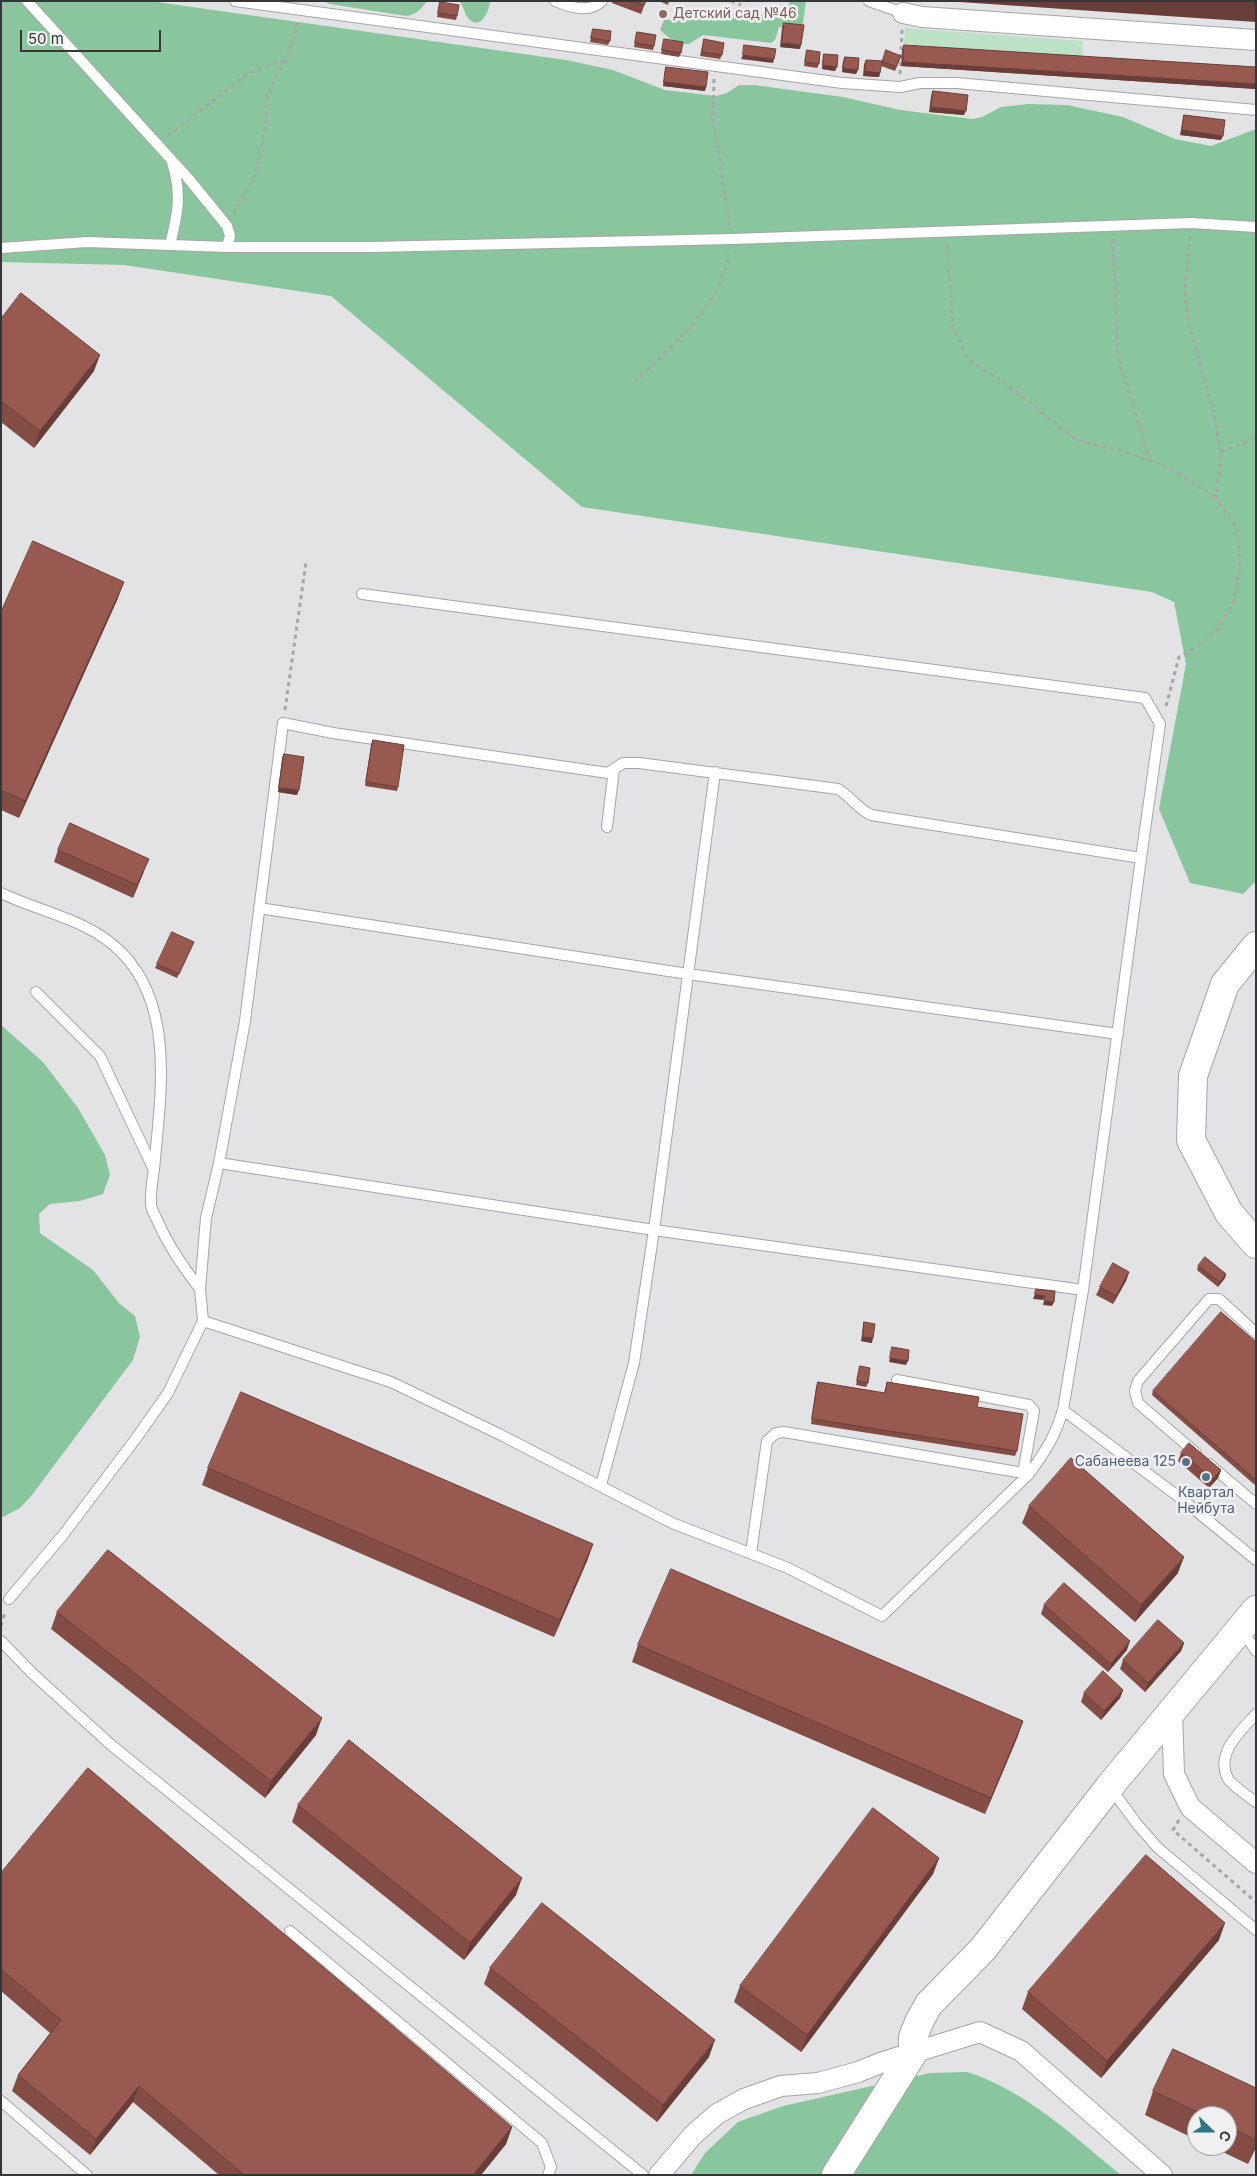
<!DOCTYPE html>
<html>
<head>
<meta charset="utf-8">
<style>
  body { margin:0 }
  #map { position:relative; width:1257px; height:2176px; overflow:hidden; background:#e3e3e6; font-family:Inter,sans-serif }
  canvas { display:block }
  .frame { position:absolute; inset:0; border:2px solid #353636; pointer-events:none }
  .north { position:absolute; left:1187px; top:2106px; width:50px; height:50px; box-sizing:border-box; background:#f0f0f3; border:1px solid #a5a6a7; border-radius:50%; rotate:112deg; font-size:14px; font-weight:700; line-height:20px; text-align:center; color:#353636 }
  .north::after { content:''; display:block; margin:auto; width:18px; height:22px; background:#307584; clip-path:polygon(50% 0,100% 100%,50% 72%,0 100%) }
  .scale { position:absolute; left:20px; top:30px; width:141px; height:22px; box-sizing:border-box; border:2px solid #353636; border-top:0; padding-left:6px; font-size:15px; line-height:18px; white-space:nowrap; color:#353636; -webkit-text-stroke:4px #f0f0f3; paint-order:stroke }
</style>
</head>
<body>
<div id="map">
<canvas width="1257" height="2176"></canvas>
<div class="frame"></div>
<div class="north">С</div>
<div class="scale">50 m</div>
</div>
<script>
const context = document.querySelector('canvas').getContext('2d');
context.lineJoin = 'round';
function paint(path, color) {
  context.fillStyle = color;
  context.fill(path, 'evenodd');
}
function trace(path, color, width, dash) {
  context.strokeStyle = color;
  context.lineWidth = width;
  context.lineCap = dash ? 'butt' : 'round';
  context.setLineDash(dash || []);
  context.stroke(path);
}
function drawText(font, color, halo, rows, align = 'center') {
  context.font = font + ' Inter,sans-serif';
  context.lineWidth = 5;
  context.setLineDash([]);
  context.textBaseline = 'middle';
  context.strokeStyle = halo;
  context.fillStyle = color;
  for (const [text, x, y, turn = 0] of rows) {
    context.save();
    context.translate(x, y);
    context.rotate((+turn || 0) * Math.PI / 180);
    context.textAlign = isNaN(turn) ? turn : align;
    if (halo) context.strokeText(text, 0, 0);
    context.fillText(text, 0, 0);
    context.restore();
  }
}
const green = new Path2D(`
  M905,28L1083,41L1082,58L904,44Z`);
const forest = new Path2D(`
  M1,1H150L566,60L613,70L665,90L716,96L727,93L739,85H754L843,97L900,110L972,119L982,117L1001,107L1028,104L1067,105L1123,117L1175,139L1211,146L1256,129V881L1243,894L1190,883L1159,809L1186,664L1174,602L1152,592L582,507L331,296L124,265L1,262Z
  M323,1H427C421,9 416,15 406,16L330,4Z
  M459,1H490C490,11 480,31 469,19C464,14 464,6 459,1Z
  M790,1H806L803,23L801,26L779,27L775,40L771,43L703,35L689,44H683L674,42L660,30L664,20L742,18L787,11Z
  M1,1025L43,1062L78,1108L105,1155L110,1175L103,1194L80,1201L50,1204L39,1214L40,1233L93,1270L119,1303L135,1316L140,1337L133,1360L32,1495L20,1508L1,1518Z
  M967,2072C1027,2091 1073,2136 1121,2175H691L705,2153L738,2122L783,2106L930,2073Z`);
const path = new Path2D(`
  M731,1L741,5
  M900,74L902,30
  M714,79L713,120L730,227
  M168,136L249,73L287,59
  M234,213L256,174L266,122L267,97L276,77L287,58L298,23
  M1113,239L1118,358L1150,461
  M947,245L953,327L968,360L1008,385L1076,440L1126,452L1172,469L1216,498
  M635,382C671,345 721,307 729,253
  M1221,452L1244,443L1256,435
  M1166,706L1179,657L1196,648L1218,629L1234,601L1240,564L1237,528L1216,498L1221,452L1214,414L1187,317L1185,291L1190,236
  M285,710L306,562
  M1,1626L5,1612
  M1179,1820L1173,1830L1256,1902`);
const lane = new Path2D(`
  M235,1L842,83L900,87L920,83H957L1256,110
  M555,1C570,7 589,14 602,1
  M869,1L903,13
  M170,245C178,212 182,195 172,162
  M227,247H372L732,239L1191,223L1256,227
  M1,248L87,242L227,247L230,236L227,226L188,178L27,1
  M362,594L1145,698L1160,724L1141,858
  M607,827L614,769
  M1,893C42,913 89,919 122,953C174,1006 161,1092 155,1159C154,1174 150,1190 151,1204C151,1210 156,1217 158,1222C169,1247 183,1267 200,1289
  M259,908L688,974L1118,1034
  M36,992L100,1056L154,1170
  M219,1163L654,1230L1083,1290
  M203,1321L391,1382L501,1435L672,1523L788,1568L882,1616L1029,1474C1045,1452 1055,1437 1063,1410
  M897,1380L1029,1405L1034,1411L1023,1473
  M1196,1453L1138,1403L1135,1391L1138,1381L1209,1299H1219L1256,1333
  M1209,1464L1256,1504
  M601,1485L634,1363L654,1230L715,772
  M751,1553L767,1441L776,1433L784,1432L1029,1474
  M9,1599L63,1535L137,1437L168,1393L203,1321L200,1289L206,1218L219,1163L245,1021L283,723L333,733L608,773L623,763H639L838,789C851,797 857,808 871,815L1141,858L1083,1290L1063,1410L1183,1500L1256,1560
  M1241,1628L1256,1651
  M1,1641L32,1673L110,1744L643,2175
  M1256,1714C1240,1732 1215,1753 1228,1779C1232,1785 1249,1797 1256,1802
  M1110,1787L1137,1824L1158,1848L1256,1930
  M290,1931L542,2143L551,2167L548,2175
  M1,2101L87,2175`);
const street = new Path2D(`
  M903,13L922,17L1256,40
  M1172,1710L1174,1774L1190,1807L1256,1863
  M659,2175L693,2135L717,2114L744,2099L781,2086L818,2083L858,2072L883,2062L980,2032L1021,2051L1162,2175`);
const secondary = new Path2D(`
  M1256,946L1225,984L1193,1076L1191,1140L1229,1213L1256,1244
  M836,2175L913,2053V2037L920,2020L929,2004L983,1949L1110,1786L1256,1610`);
const wall = new Path2D(`
  M612,1H646L641,14L612,3Z
  M659,1H669L668,5Z
  M440,2L457,16L456,20L437,17Z
  M784,23L800,49L780,47L782,27Z
  M593,29L610,41L608,45L590,42Z
  M637,32L654,46L653,50L634,47Z
  M664,39L681,53L679,57L661,54Z
  M704,39L722,55L720,59L700,56Z
  M904,45L1256,67V89L901,66L902,50Z
  M807,50L819,64L817,68L804,66L806,54Z
  M824,54L835,71L822,69L823,58Z
  M901,56L895,71L881,66L880,73L879,77L863,76L864,64L866,60L882,61Z
  M845,57L856,74L842,72L843,61Z
  M666,67L705,91L663,86L665,71Z
  M933,91L964,115L929,112L931,96Z
  M1184,115L1221,140L1180,135L1183,119Z
  M1,319L94,371L34,448L1,422Z
  M118,598L19,818L1,810V612Z
  M373,740L398,787L397,791L365,786L371,745Z
  M284,754L297,795L278,792L282,758Z
  M58,850L144,871L133,898L54,862Z
  M192,946L177,978L155,968L157,964Z
  M1198,1266L1226,1274L1225,1278L1218,1287L1197,1270Z
  M1129,1272L1126,1281L1113,1304L1096,1295L1100,1287Z
  M864,1322L872,1343L861,1341L863,1327Z
  M1256,1342V1486L1152,1395L1153,1391Z
  M860,1366L868,1383L866,1387L856,1385Z
  M818,1382L884,1393L887,1382L977,1407L1017,1451L1015,1456L811,1424L816,1387Z
  M1181,1453L1221,1470L1218,1478L1209,1488L1178,1461Z
  M208,1468L593,1544L587,1561L554,1637L202,1485Z
  M1029,1506L1178,1573L1135,1622L1022,1523Z
  M1044,1605L1127,1650L1108,1672L1041,1614Z
  M57,1612L316,1735L265,1798L51,1629Z
  M1184,1643L1181,1651L1145,1692L1120,1669L1123,1660Z
  M638,1645L1023,1721L1017,1738L985,1814L632,1662Z
  M1123,1690L1120,1698L1101,1720L1081,1702L1084,1693Z
  M298,1805L516,1895L464,1960L292,1822Z
  M939,1858L933,1874L801,2052L734,2002L740,1986Z
  M1,1873L512,2127L506,2144L481,2175H219L133,2102L90,2155L12,2091L18,2075L50,2033L1,1991Z
  M1219,1940L1101,2078L1022,2009L1028,1992Z
  M490,1968L709,2057L657,2122L484,1984Z
  M1256,2088V2147L1248,2164L1210,2146H1227V2116H1197V2140L1145,2115L1153,2091Z`);
const shadedWall = new Path2D(`
  M945,1H1256V22Z
  M782,43L801,45L800,49L780,47Z
  M743,55L774,59L773,63L741,59Z
  M903,62L1256,84V89L901,66Z
  M823,65L837,67L835,71L822,69Z
  M843,68L858,70L856,74L842,72Z
  M865,71L880,73L879,77L863,76Z
  M664,82L706,87L705,91L663,86Z
  M931,107L966,111L964,115L929,112Z
  M1182,130L1223,136L1221,140L1180,135Z
  M100,355L94,371L34,448L40,431Z
  M124,582L118,598L19,818L25,801Z
  M279,788L299,790L297,795L278,792Z
  M149,859L144,871L133,898L137,885Z
  M1129,1272L1126,1281L1113,1304L1116,1296Z
  M1226,1274L1225,1278L1218,1287L1220,1282Z
  M1035,1294L1045,1296L1043,1300L1033,1299Z
  M1044,1301L1054,1302L1052,1306L1043,1305Z
  M863,1337L873,1338L872,1343L861,1341Z
  M890,1358L908,1361L906,1365L889,1362Z
  M1221,1470L1218,1478L1209,1488L1213,1479Z
  M593,1544L587,1561L554,1637L560,1620Z
  M1184,1557L1178,1573L1135,1622L1141,1605Z
  M1130,1641L1127,1650L1108,1672L1111,1664Z
  M1184,1643L1181,1651L1145,1692L1148,1683Z
  M1123,1690L1120,1698L1101,1720L1104,1711Z
  M322,1718L316,1735L265,1798L271,1781Z
  M1023,1721L1017,1738L985,1814L991,1798Z
  M939,1858L933,1874L801,2052L807,2035Z
  M522,1878L516,1895L464,1960L470,1943Z
  M1225,1923L1219,1940L1101,2078L1107,2061Z
  M715,2040L709,2057L657,2122L663,2105Z
  M139,2086L133,2102L90,2155L96,2139Z
  M512,2127L506,2144L481,2175H473Z
  M1256,2142V2147L1248,2164Z`);
const building = new Path2D(`
  M633,1H646L644,5Z
  M440,2L459,5L457,16L438,13Z
  M784,23L804,25L801,45L782,43Z
  M593,29L611,31L610,41L591,38Z
  M637,32L656,35L654,46L635,43Z
  M664,39L683,42L681,53L662,50Z
  M704,39L724,43L722,55L702,52Z
  M744,45L776,49L774,59L743,55Z
  M904,45L1256,67V84L903,62Z
  M807,50L820,52L819,64L805,62Z
  M886,50L901,56L896,67L882,61L880,73L865,71L866,60L882,61Z
  M824,54L838,55L837,67L823,65Z
  M845,57L859,58L858,70L843,68Z
  M666,67L708,72L706,87L664,82Z
  M933,91L968,95L966,111L931,107Z
  M1184,115L1225,120L1223,136L1182,130Z
  M21,293L100,355L40,431L1,401V319Z
  M33,541L124,582L25,801L1,790V612Z
  M373,740L404,745L398,787L366,782Z
  M284,754L304,757L299,790L279,788Z
  M70,823L149,859L137,885L58,850Z
  M172,932L194,942L179,974L157,964Z
  M1205,1257L1226,1274L1220,1282L1198,1266Z
  M1113,1263L1129,1272L1116,1296L1100,1287Z
  M1036,1289L1055,1291L1054,1302L1044,1301L1045,1296L1035,1294Z
  M1221,1312L1256,1342V1480L1153,1391Z
  M864,1322L875,1324L873,1338L863,1337Z
  M892,1347L909,1350L908,1361L890,1358Z
  M860,1366L870,1368L868,1383L857,1381Z
  M818,1382L885,1393L887,1382L979,1397L977,1407L1023,1414L1017,1451L812,1419Z
  M241,1392L593,1544L560,1620L208,1468Z
  M1189,1443L1221,1470L1213,1479L1181,1453Z
  M1071,1458L1184,1557L1141,1605L1029,1506Z
  M108,1550L322,1718L271,1781L57,1612Z
  M671,1569L1023,1721L991,1798L638,1645Z
  M1064,1583L1130,1641L1111,1664L1044,1605Z
  M1158,1620L1184,1643L1148,1683L1123,1660Z
  M1103,1671L1123,1690L1104,1711L1084,1693Z
  M349,1740L522,1878L470,1943L298,1805Z
  M88,1768L512,2127L473,2175H244L139,2086L96,2139L18,2075L61,2020L1,1969V1873Z
  M873,1808L939,1858L807,2035L740,1986Z
  M1146,1855L1225,1923L1107,2061L1028,1992Z
  M542,1903L715,2040L663,2105L490,1968Z
  M1173,2049L1256,2088V2140L1227,2126V2116H1206L1153,2091Z`);
const markers = [
  [663,14,5,"#8d6e63"],
  [1186,1462,5,"#5c6f8a"],
  [1206,1477,5,"#5c6f8a"]
];
const educationNames = [
  ["Детский сад №46",673,14]
];
const serviceNames = [
  ["Сабанеева 125",1176,1462],
  ["Квартал",1206,1493,"center"],
  ["Нейбута",1206,1509,"center"]
];
paint(green, '#bde1c7');
paint(forest, '#8ac69d');
trace(lane, '#a5a5a7', 12);
trace(street, '#a5a5a7', 22);
trace(secondary, '#a5a5a7', 30);
trace(path, '#a6a6a8', 3, [4, 4]);
trace(lane, '#fff', 10);
trace(street, '#fff', 20);
trace(secondary, '#fff', 28);
paint(wall, '#834d45');
paint(shadedWall, '#6a3e38');
paint(building, '#985950');
trace(building, '#6a3e38', 1);
for (const [x, y, r, color] of markers) {
  const dot = new Path2D();
  dot.arc(x, y, r, 0, 2 * Math.PI);
  context.fillStyle = color;
  context.fill(dot);
  trace(dot, '#f0f0f3', 2);
}
drawText('14px', '#785e54', '#f0f0f3', educationNames, 'left');
drawText('14px', '#4e5e75', '#f0f0f3', serviceNames, 'right');
</script>
</body>
</html>
